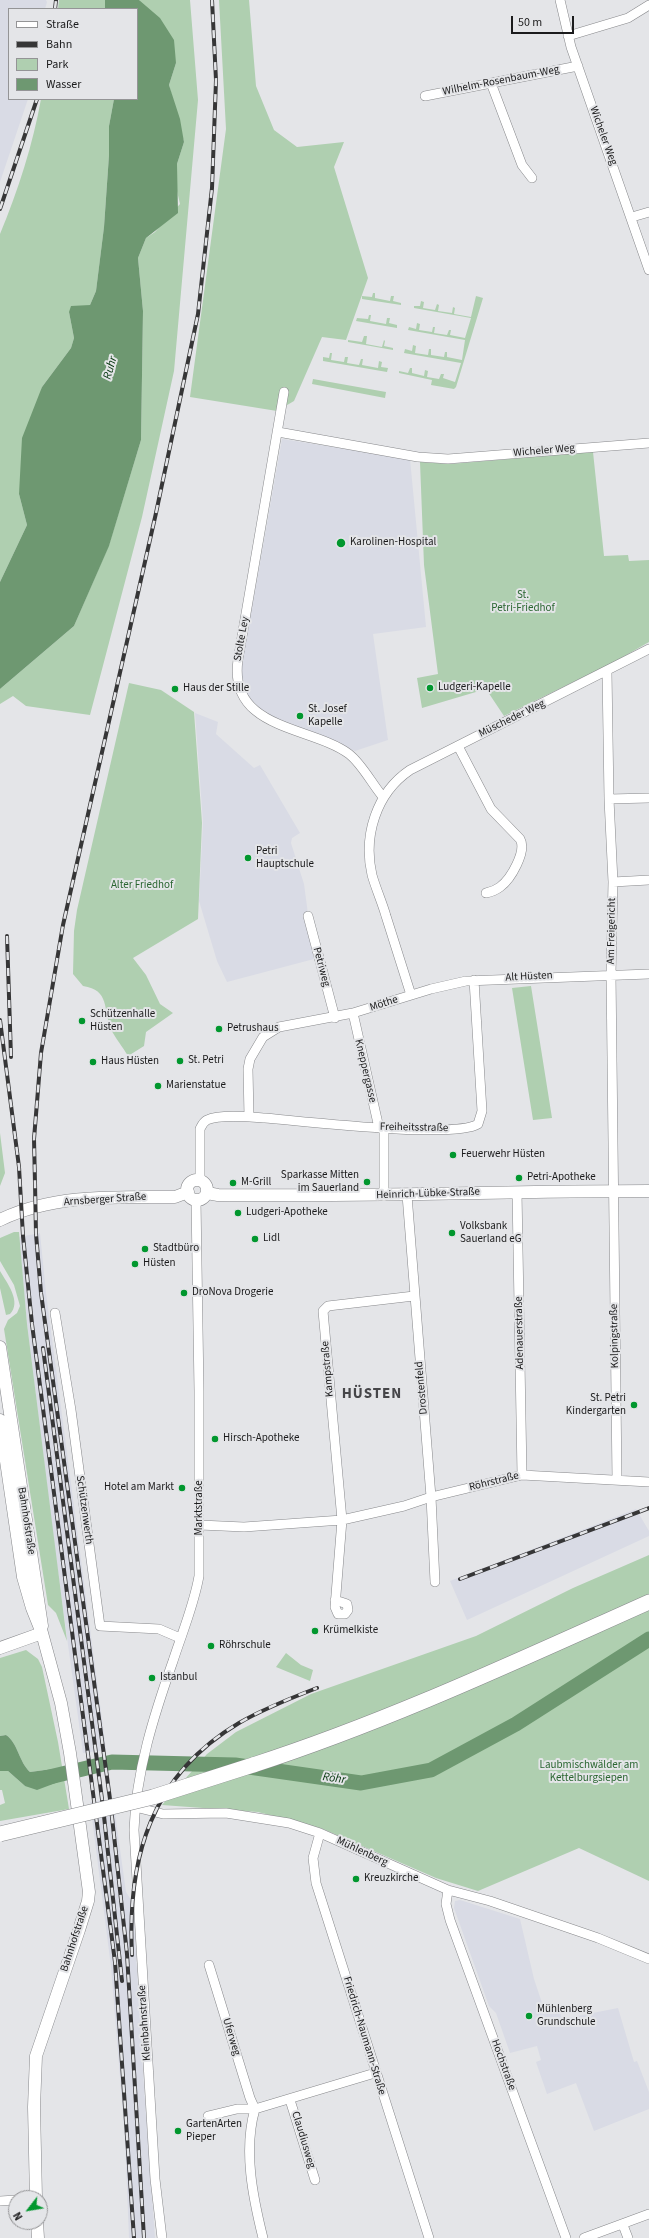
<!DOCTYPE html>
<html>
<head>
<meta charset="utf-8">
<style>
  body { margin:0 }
  #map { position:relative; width:649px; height:2238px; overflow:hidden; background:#e4e5e8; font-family:"Source Sans 3",sans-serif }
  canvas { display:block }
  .legend { position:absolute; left:8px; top:8px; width:130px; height:92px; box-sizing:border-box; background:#e4e5e8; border:1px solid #949496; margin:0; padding:5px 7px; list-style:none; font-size:12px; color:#1b1b1c }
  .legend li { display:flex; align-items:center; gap:8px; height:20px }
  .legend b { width:20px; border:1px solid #949496 }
  .north { position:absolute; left:8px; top:2190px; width:40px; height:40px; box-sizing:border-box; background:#e4e5e8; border:1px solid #949496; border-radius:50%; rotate:239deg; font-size:11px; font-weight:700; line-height:16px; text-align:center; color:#1b1b1c }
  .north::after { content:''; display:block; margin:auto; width:14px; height:18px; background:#01972e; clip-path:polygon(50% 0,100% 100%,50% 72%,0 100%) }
  .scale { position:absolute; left:511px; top:16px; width:63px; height:18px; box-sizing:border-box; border:2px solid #1b1b1c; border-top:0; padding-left:5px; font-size:12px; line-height:14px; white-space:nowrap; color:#1b1b1c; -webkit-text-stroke:3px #e4e5e8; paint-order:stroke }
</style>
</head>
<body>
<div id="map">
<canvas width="649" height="2238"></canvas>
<ul class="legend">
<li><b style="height:5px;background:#fff"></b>Straße</li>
<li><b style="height:5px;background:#363637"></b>Bahn</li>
<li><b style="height:11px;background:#afcfb0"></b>Park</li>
<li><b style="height:11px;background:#6e9871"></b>Wasser</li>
</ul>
<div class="north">N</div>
<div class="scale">50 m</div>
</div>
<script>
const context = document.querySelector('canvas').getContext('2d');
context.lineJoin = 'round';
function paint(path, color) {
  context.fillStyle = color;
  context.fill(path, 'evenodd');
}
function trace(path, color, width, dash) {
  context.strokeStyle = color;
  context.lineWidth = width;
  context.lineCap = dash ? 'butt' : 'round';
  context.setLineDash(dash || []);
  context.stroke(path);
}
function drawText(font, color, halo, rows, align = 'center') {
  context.font = font + ' "Source Sans 3",sans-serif';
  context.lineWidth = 4;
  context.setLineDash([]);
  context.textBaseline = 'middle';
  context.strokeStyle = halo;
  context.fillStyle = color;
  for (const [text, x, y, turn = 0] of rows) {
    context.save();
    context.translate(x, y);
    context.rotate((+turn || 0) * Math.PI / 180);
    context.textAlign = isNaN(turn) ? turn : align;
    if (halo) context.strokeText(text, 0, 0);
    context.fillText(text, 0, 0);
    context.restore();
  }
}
const built = new Path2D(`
  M0,0H46L47,2L45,9H9V99H28L0,182Z
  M282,439L410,459L426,627L373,634L388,740L355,751L276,721L261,711L248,697L240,676Z
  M195,713L218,722L216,734L254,768L260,765L300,833L292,838L291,843L304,884L314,959L227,982L217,961L199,901L203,822Z
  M40,1233L46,1293L106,1750L83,1753L55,1551L27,1324L19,1237Z
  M636,1509L649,1531V1536L467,1620L450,1581Z
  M113,1799L126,1892L133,1903L144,2087L155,2238H129L125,2139L111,1967L90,1802Z
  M460,1900L520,1919L534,1979L545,2012L559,2009L562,2019L618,2008L634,2062L637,2061L649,2092V2109L594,2131L576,2083L547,2094L536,2062L541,2060L537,2046L510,2053L496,2013L489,2006L454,1908L455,1901Z`);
const green = new Path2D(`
  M59,0H105V9H58Z
  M139,0H190L198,100L174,371L142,517L90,715L26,706L13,696L0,704V689L74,626L109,545L141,440L143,311L138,258L146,238L155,232L180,204L176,187L177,164L184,142L169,85L176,63Z
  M219,0H249L256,86L274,130L297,147L344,142L334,167L368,278L346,340L322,337L294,401L277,411L190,397L226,129Z
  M41,99H114L109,126V155L104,227L96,291L90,305L69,312L74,338L71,348L42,387L19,494L27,525L0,582V234C18,191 33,144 41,99Z
  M373,293H375V298L390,301L391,296H394L393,301L401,303V305L362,299V296L372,297Z
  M476,296L483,298L456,387L454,389L431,385L432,380L399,373V371L408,373L410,368H412V373L424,376L425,370L428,371L427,377L439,379L441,374H444L443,378L455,382L461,363L404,353L405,349L412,351L413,345L416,346L415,353L428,355L429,349H431V355L444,357L445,352H447V357L462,360L465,340L408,330L409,327L416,329L417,323L420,324L419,330L432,332L433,327H435L434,333L447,335L449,330H451L450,335L465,338L471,318L414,308V306H420L421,301L424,302L423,308L435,310L437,304L439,305L438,311L452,313L453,307L455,308L454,314L471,317Z
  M369,315H371L370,321L386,324L387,318H390L389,323L397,325V328L356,321L357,318L368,319Z
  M364,336H367L366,344L382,347L384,340L385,341L384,346L393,348V350L348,342V340L362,342Z
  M330,353H332L331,360L344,362L345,357H348L347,363L359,365L361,359H363L362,365L378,368L379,361L382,362L381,367L388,368L387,372L323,361V357L329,358Z
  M313,379L386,392L385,398L312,384Z
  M593,452L604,556L628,555L629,561L649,560V642L616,661L504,716L486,689L422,708L417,678L438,674L424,565L420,462L450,464Z
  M129,683L161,690L194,712L202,823L198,919L133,958L146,975L160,1004L173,1013L146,1032L144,1046L128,1056C123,1047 115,1038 111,1029C103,1009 110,990 83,986L73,974L74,931L77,910Z
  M531,986L552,1118L533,1120L512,988Z
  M0,1133L5,1173L0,1186Z
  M14,1232H19L27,1324L67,1641L56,1613L48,1605L4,1329L8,1320L17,1313L20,1306L14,1285L0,1261V1238Z
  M0,1271C7,1283 22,1302 10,1314L6,1315L0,1288Z
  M649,1555V1881L579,1848L478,1891L436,1878L323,1829L258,1812L162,1805L207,1754L236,1732L311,1694L476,1636L573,1588Z
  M26,1650L38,1659L42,1667L58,1742L69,1809L0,1821V1805L5,1803L2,1790H0V1771H8L25,1786L60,1768L30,1772C19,1762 18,1743 6,1735L0,1736V1658Z
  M286,1653L301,1665L313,1670L310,1681L276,1667Z`);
const water = new Path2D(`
  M105,0H139L160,18L174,40L176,63L169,85L180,119L184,142L177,164L178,213L146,238L138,258L143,311L141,440L109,546L74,626L0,689V582L27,525L19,494L22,438L42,387L71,348L74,338L69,312L71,306L90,305L96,291L104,227L109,155V126L114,99H137V9H105Z
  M6,1735C18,1743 19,1762 30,1772L60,1768L61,1781L37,1790L25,1786L8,1771H0V1736Z`);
const river = new Path2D(`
  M41,1779L112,1762L235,1765L361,1783L431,1770L516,1724L649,1639`);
const minor = new Path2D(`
  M560,0L571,47L649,270
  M568,36L628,18L649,5
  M491,83L522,165L532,178
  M425,96L578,66
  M632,217L649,212
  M284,392L238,660C228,730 311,726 349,754C362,764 372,784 383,797
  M278,432L418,457L448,459L649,443
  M607,672L609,799L613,882L611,974L617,1480
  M458,746L491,809L520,839C527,851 511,879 500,887C496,890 491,892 486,893
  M609,799L649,798
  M613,882L649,880
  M308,916L335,1018
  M411,995C403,969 394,942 386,916C382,902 376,889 372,875C363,836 376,793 410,770L649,649
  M353,1013L379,1128
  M249,1117L248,1069L250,1059L263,1037L279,1027L353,1013L431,989L466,981L649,974
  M384,1128V1196
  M200,1180V1129C202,1125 203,1122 207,1120C220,1114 251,1117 265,1118C301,1121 455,1139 478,1124L482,1111L474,980
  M517,1192L522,1475
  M407,1195L431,1497L435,1582
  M55,1313L71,1410L100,1626L159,1629L180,1638
  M200,1525L244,1527L342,1520L404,1506L431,1497L522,1475L649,1482
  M335,1600L347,1604L348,1610L345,1614H338L335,1607L342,1520L323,1311L328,1306L414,1296
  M135,1807L163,1814L226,1813L289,1823L320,1833L448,1890L490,1901L598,1938L649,1959
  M320,1833L313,1858L316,1883L429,2238
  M448,1890L446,1904L450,1920L566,2238
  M209,1965L250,2098L255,2109
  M290,2100L315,2180
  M255,2109C243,2150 253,2198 263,2238
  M208,2116L237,2109H255L375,2073
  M0,2201L16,2200
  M623,2225L628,2238
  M162,2238L155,2179L134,1830C136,1771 154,1715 173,1661C182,1633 194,1605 199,1576V1391L196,1200
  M584,2238L649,2214`);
const tertiary = new Path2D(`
  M187 1190a10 10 0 1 1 20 0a10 10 0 1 1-20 0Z
  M207,1193L218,1195C362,1197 505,1191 649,1191
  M0,1220C53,1194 117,1197 175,1197L188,1192
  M0,1347L42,1626
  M0,1420L23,1577L32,1608L42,1633L61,1703L70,1753L89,1892L88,1901L79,1930L36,2056L34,2107L36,2198
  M0,1648L42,1633
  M37,2222L38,2238`);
const primary = new Path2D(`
  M253,1765C389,1721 519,1660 649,1602`);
const rail = new Path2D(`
  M55,9L56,0
  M0,209L37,99
  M7,936L11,1057
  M0,1020L19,1167L23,1236L32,1324L115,1962L134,2238
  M43,1348L103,1807L122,1981
  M460,1579L649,1508
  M132,1955C127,1858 151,1775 239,1723C263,1709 291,1698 317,1688
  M144,2238L127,1954L110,1799L41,1293L36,1234L35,1183L34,1139L41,1053L63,925L156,513L198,314L212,188L216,80L212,0`);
const primaryBridge = new Path2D(`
  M0,1834L153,1797L253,1765`);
const markers = [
  [341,543,5,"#01972e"],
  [430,688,4,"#01972e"],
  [175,689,4,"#01972e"],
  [300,716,4,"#01972e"],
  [248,858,4,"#01972e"],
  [82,1021,4,"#01972e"],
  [219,1029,4,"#01972e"],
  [180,1061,4,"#01972e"],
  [93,1062,4,"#01972e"],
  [158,1086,4,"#01972e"],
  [453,1155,4,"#01972e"],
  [519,1178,4,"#01972e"],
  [367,1182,4,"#01972e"],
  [233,1183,4,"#01972e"],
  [238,1213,4,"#01972e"],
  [452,1233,4,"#01972e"],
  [255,1239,4,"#01972e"],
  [145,1249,4,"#01972e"],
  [135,1264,4,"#01972e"],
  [184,1293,4,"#01972e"],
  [634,1405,4,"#01972e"],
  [215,1439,4,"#01972e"],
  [182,1488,4,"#01972e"],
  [315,1631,4,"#01972e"],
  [211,1646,4,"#01972e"],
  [152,1678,4,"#01972e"],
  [356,1879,4,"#01972e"],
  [529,2016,4,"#01972e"],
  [178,2131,4,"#01972e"]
];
const streetNames = [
  ["Wilhelm-Rosenbaum-Weg",501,81,-11],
  ["Wicheler Weg",603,136,70],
  ["Wicheler Weg",544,451,-5],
  ["Stolte Ley",242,639,-80],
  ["Müscheder Weg",512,719,-26],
  ["Am Freigericht",612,931,-89],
  ["Petriweg",321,967,75],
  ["Alt Hüsten",529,977,-3],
  ["Möthe",384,1004,-18],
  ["Kneppergasse",365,1071,77],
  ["Freiheitsstraße",414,1128,1],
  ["Heinrich-Lübke-Straße",428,1194,-2],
  ["Arnsberger Straße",105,1200,-4],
  ["Adenauerstraße",520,1333,-91],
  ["Kolpingstraße",615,1336,-91],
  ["Kampstraße",328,1369,-95],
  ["Drostenfeld",422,1388,-95],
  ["Röhrstraße",494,1482,-14],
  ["Marktstraße",200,1508,-90],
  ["Schützenwerth",84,1510,82],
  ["Bahnhofstraße",26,1521,81],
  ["Mühlenberg",362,1852,25],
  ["Bahnhofstraße",75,1939,-72],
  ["Kleinbahnstraße",145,2023,-94],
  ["Friedrich-Naumann-Straße",364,2036,73],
  ["Uferweg",231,2037,73],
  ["Hochstraße",503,2065,70],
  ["Claudiusweg",303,2140,73]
];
const poiNames = [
  ["Karolinen-Hospital",350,543],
  ["Ludgeri-Kapelle",438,688],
  ["Haus der Stille",183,689],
  ["St. Josef",308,710],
  ["Kapelle",308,723],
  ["Petri",256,852],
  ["Hauptschule",256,865],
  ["Schützenhalle",90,1015],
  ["Hüsten",90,1028],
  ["Petrushaus",227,1029],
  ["St. Petri",188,1061],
  ["Haus Hüsten",101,1062],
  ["Marienstatue",166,1086],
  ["Feuerwehr Hüsten",461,1155],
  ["Sparkasse Mitten",359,1176,"right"],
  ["im Sauerland",359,1189,"right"],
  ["Petri-Apotheke",527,1178],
  ["M-Grill",241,1183],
  ["Ludgeri-Apotheke",246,1213],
  ["Volksbank",460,1227],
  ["Sauerland eG",460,1240],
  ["Lidl",263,1239],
  ["Stadtbüro",153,1249],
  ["Hüsten",143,1264],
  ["DroNova Drogerie",192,1293],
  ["St. Petri",626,1399,"right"],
  ["Kindergarten",626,1412,"right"],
  ["Hirsch-Apotheke",223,1439],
  ["Hotel am Markt",174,1488,"right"],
  ["Krümelkiste",323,1631],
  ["Röhrschule",219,1646],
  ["Istanbul",160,1678],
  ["Kreuzkirche",364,1879],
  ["Mühlenberg",537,2010],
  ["Grundschule",537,2023],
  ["GartenArten",186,2125],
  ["Pieper",186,2138]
];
const parkNames = [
  ["St.",523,596],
  ["Petri-Friedhof",523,609],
  ["Alter Friedhof",142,886],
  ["Laubmischwälder am",589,1766],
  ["Kettelburgsiepen",589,1779]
];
const waterNames = [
  ["Ruhr",111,368,-74],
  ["Röhr",334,1779,8]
];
const districtNames = [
  ["HÜSTEN",372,1395]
];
paint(built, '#d9dbe5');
paint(green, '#afcfb0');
paint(water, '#6e9871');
trace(river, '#6e9871', 15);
trace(minor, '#87888b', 10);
trace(tertiary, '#87888b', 13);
trace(primary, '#87888b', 16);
trace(minor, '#fff', 9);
trace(tertiary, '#fff', 12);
trace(primary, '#fff', 15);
trace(rail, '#363637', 4);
trace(rail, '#e4e5e8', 2.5, [8]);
trace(primaryBridge, '#87888b', 16, []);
trace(primaryBridge, '#fff', 15);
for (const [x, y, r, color] of markers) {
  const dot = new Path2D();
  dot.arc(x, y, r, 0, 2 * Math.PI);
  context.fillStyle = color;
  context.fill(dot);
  trace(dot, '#e4e5e8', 1.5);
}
drawText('11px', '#1b1b1c', '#e4e5e8', streetNames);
drawText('11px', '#1b1b1c', '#e4e5e8', poiNames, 'left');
drawText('11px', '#2a6631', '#e4e5e8', parkNames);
drawText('italic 12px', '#04350d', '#e4e5e8', waterNames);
context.letterSpacing = '1px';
drawText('bold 15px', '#464649', '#e4e5e8', districtNames);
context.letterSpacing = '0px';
</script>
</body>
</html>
